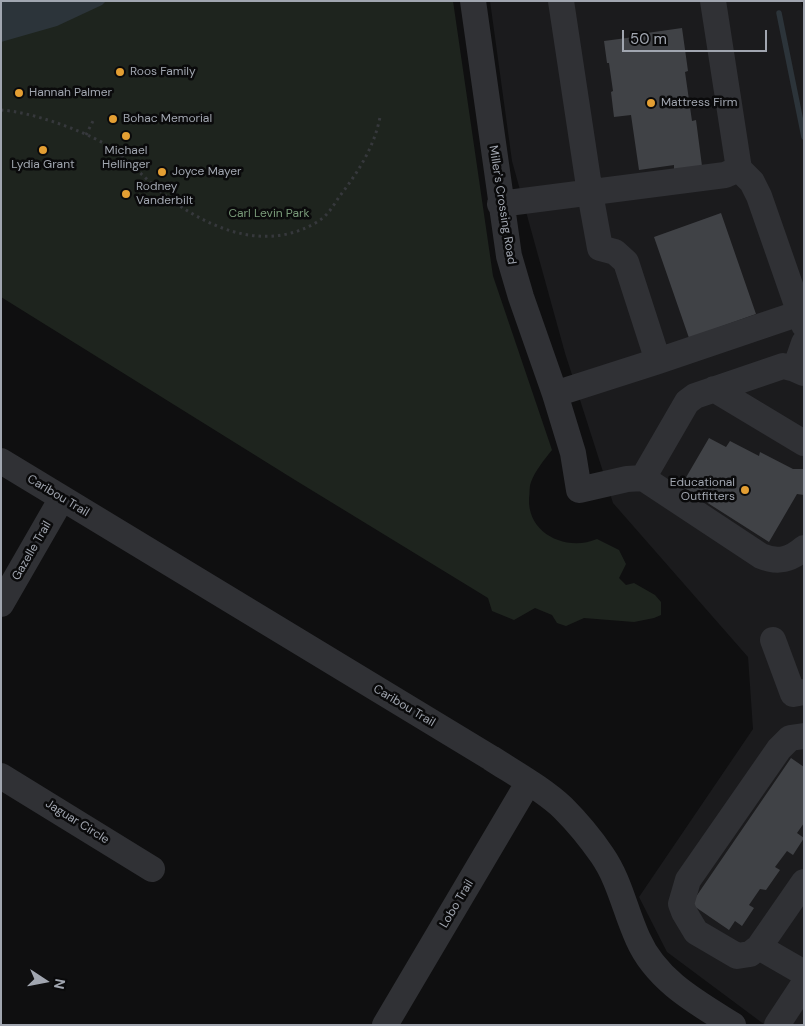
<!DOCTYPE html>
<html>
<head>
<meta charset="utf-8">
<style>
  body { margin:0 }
  #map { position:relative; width:805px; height:1026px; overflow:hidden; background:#0f0f10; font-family:"DM Sans",sans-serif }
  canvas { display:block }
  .frame { position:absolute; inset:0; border:2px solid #a1a6b0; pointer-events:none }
  .north { position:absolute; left:20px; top:956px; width:50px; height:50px; -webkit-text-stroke:4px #0a0a0b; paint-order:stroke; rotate:101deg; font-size:14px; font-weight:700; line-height:20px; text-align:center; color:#a1a6b0 }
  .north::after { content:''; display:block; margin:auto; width:18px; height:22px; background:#a1a6b0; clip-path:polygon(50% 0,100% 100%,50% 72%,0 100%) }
  .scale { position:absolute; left:622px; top:30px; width:145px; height:22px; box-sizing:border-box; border:2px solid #a1a6b0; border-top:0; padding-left:6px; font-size:15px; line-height:18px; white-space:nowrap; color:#a1a6b0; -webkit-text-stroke:4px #0a0a0b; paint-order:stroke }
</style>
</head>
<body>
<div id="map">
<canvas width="805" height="1026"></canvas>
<div class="frame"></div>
<div class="north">N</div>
<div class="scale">50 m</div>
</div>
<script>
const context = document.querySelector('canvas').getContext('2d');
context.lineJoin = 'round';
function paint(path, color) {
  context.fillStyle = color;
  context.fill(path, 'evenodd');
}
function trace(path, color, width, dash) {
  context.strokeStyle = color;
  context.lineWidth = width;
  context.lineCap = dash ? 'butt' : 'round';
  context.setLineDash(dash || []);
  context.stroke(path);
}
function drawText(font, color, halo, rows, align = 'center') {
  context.font = font + ' "DM Sans",sans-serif';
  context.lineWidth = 5;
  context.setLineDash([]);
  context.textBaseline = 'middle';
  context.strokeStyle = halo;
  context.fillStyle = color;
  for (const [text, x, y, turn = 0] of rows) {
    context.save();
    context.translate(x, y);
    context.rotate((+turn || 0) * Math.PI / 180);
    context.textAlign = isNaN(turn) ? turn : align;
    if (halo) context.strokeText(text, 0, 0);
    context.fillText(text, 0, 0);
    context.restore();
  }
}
const built = new Path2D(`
  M490,1H801L804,13V1025H765L667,952L639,897L753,729L748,657L613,503L565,353L512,161Z`);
const green = new Path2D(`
  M1,1H453L493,276L552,450C544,460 535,471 531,482C529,487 530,493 529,498C527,534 567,552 597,539L619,550L626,564L619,578L626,585L634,583L655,595L661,602V615L654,618L634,622L584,618L566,626L557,623L552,615L535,608L514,620L492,611L488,598L295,480L1,297Z`);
const water = new Path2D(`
  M1,1H106L102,5L57,26L1,42Z`);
const stream = new Path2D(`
  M779,13L804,137`);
const building = new Path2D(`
  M682,28L688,71L685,72L692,121L696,120L702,166L674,170V165L639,170L631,115L614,117L611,92L613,91L609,63H607L604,41L634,37L633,35Z
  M721,213L756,314L689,338L654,237Z
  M709,438L726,447L730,441L759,456L760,452L793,469H804V495L797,494L769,542L681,486Z
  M791,758L804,767V823L797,833L804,838L793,855L787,851L775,867L780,870L766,890L760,889L749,905L754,908L742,926L735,921L729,930L691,904Z`);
const path = new Path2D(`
  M1,110C31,112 79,129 105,144C127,158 145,179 166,196C204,225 255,249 303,229C311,226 320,221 326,215C331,210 335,203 339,197C358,172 374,148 380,117
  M86,135L93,121`);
const minor = new Path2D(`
  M473,1L509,256L521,297L555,394L573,453L579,490L627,479L643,478L687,402L695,396L783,366L795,369L804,373
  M561,1L590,193L600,248L615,252L626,262L658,361
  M713,1L739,169L752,182L759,196L804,325
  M500,204L725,175L739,169
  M795,369L804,343
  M714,389L804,443
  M555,394L658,361L800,313
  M1,461L491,758C514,773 543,789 563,808C578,823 591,839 602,855C620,881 625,911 638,939C656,980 696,1002 733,1025
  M643,478L761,556C778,563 790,560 804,548
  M1,604L62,498
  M773,640L793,694L804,692
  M804,736L790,738L779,749L688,880L681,904L684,912L696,932L737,956L750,954L759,947L804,973
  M1,776L152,869
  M759,947L804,882
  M385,1025L528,783
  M777,1025L804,984`);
const markers = [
  [120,72,5,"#e49f33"],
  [19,93,5,"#e49f33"],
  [651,103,5,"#e49f33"],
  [113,119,5,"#e49f33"],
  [126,136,5,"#e49f33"],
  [43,150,5,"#e49f33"],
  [162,172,5,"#e49f33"],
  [126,194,5,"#e49f33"],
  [745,490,5,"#e49f33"]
];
const poiNames = [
  ["Roos Family",130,72],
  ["Hannah Palmer",29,93],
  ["Mattress Firm",661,103],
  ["Bohac Memorial",123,119],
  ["Michael",126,151,"center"],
  ["Hellinger",126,165,"center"],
  ["Lydia Grant",43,165,"center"],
  ["Joyce Mayer",172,172],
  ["Rodney",136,187],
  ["Vanderbilt",136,201],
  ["Educational",735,483,"right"],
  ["Outfitters",735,497,"right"]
];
const streetNames = [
  ["Miller's Crossing Road",502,205,81],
  ["Caribou Trail",58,496,31],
  ["Gazelle Trail",32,551,-60],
  ["Caribou Trail",404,706,31],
  ["Jaguar Circle",77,822,32],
  ["Lobo Trail",457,904,-59]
];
const parkNames = [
  ["Carl Levin Park",269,214]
];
paint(built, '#1b1b1d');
paint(green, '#1e241e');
paint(water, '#2c343a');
trace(stream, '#2c343a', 5.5);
paint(building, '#404246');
trace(path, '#36383c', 3, [2.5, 4]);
trace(minor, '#303135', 26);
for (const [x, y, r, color] of markers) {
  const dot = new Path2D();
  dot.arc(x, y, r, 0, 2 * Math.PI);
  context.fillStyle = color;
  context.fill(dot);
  trace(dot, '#0a0a0b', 2);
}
drawText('12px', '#a1a6b0', '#0a0a0b', poiNames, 'left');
drawText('12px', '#a1a6b0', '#0a0a0b', streetNames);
drawText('12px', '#799a79', '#0a0a0b', parkNames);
</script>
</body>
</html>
